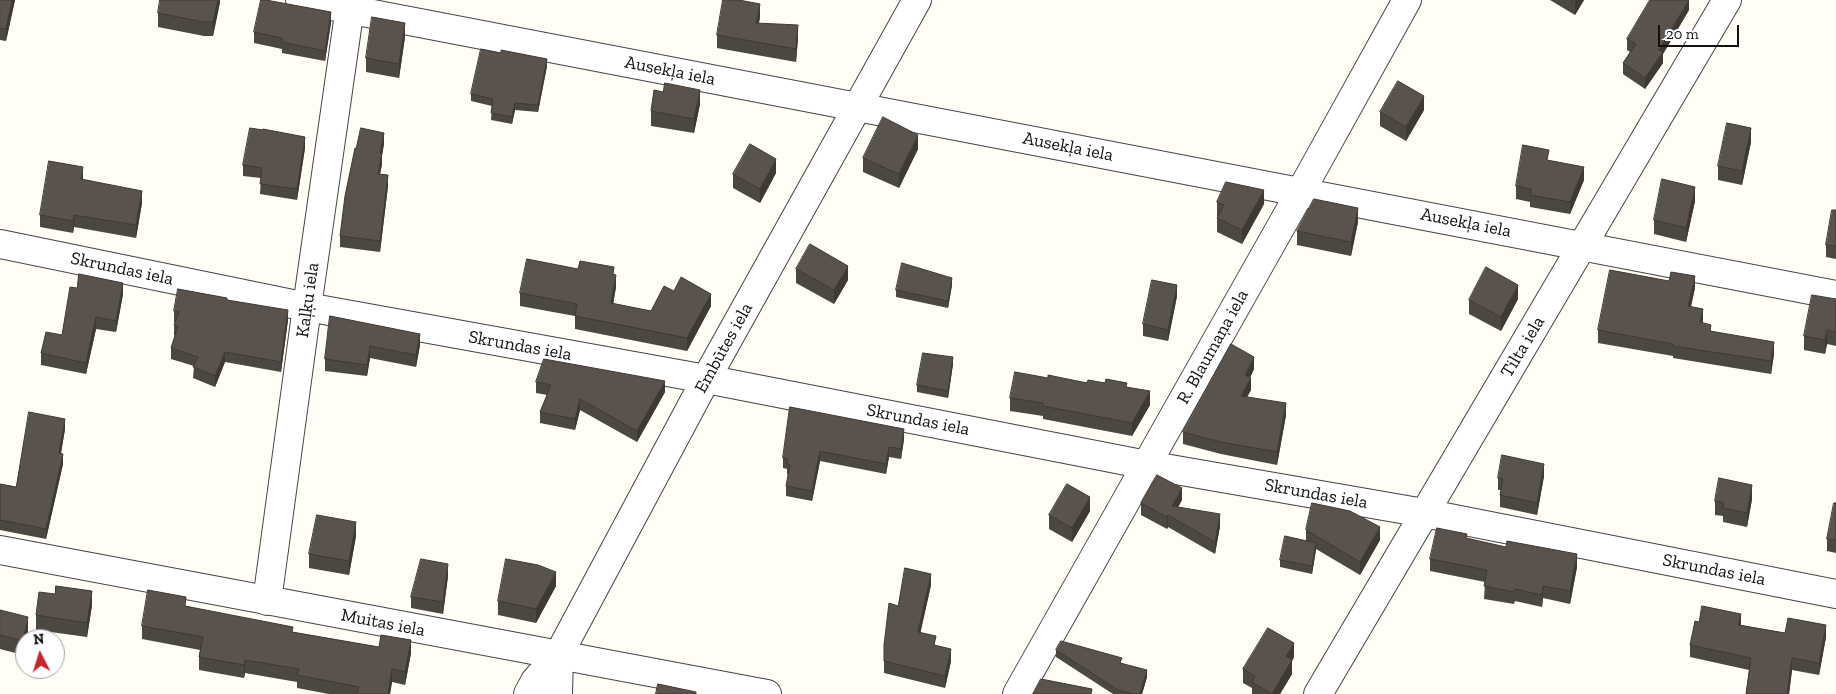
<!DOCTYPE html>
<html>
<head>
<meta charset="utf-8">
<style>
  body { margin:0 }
  #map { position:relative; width:1836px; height:694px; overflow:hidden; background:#fffdf5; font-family:"Zilla Slab",serif }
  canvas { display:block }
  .north { position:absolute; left:15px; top:629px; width:50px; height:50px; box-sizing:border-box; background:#fff; border:1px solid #a0a0a0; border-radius:50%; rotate:355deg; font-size:14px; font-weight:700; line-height:20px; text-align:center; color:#111 }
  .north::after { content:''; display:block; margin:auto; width:18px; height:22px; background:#c4262e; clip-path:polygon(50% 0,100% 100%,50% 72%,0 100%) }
  .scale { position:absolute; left:1658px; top:25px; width:81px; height:22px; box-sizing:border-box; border:2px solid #111; border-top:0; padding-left:6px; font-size:15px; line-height:18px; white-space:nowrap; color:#111; -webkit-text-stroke:4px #fff; paint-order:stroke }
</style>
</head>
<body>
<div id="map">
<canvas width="1836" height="694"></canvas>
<div class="north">N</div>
<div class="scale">20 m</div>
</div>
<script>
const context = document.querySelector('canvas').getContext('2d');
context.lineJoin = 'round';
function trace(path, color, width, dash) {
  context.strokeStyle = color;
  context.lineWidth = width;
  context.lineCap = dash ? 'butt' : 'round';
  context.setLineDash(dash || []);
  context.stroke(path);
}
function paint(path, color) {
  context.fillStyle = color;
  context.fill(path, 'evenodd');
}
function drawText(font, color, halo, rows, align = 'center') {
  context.font = font + ' "Zilla Slab",serif';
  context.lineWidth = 5;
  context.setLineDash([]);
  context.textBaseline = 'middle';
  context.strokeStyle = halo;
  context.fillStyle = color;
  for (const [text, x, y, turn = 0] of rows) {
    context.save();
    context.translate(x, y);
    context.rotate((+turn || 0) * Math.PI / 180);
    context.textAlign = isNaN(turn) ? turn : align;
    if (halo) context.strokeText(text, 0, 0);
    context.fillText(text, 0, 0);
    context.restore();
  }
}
const minor = new Path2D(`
  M300,0L1836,295
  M0,244L307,307L706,379L1147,465L1424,513L1836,594
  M0,550L767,694
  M267,601L307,307L351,0
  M528,694L535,681L559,654L706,379L917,0
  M558,694L559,654
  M1017,694L1301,191L1407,0
  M1318,694L1727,0`);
const wall = new Path2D(`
  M0,0H15L6,41L0,40Z
  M220,0L213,36H204L158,27V13Z
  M1550,0H1584L1575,15Z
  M1689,10L1663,54V63L1645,89L1623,74V63L1630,52L1627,50V39Z
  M760,17L759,23L798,38L796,62L717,48V35Z
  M331,23L325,61L282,53V49L254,43V32Z
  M405,37L399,78L366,72V58Z
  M547,66L538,112L515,110L512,124L491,120L492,106L471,101V94Z
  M700,104L694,133L651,126V111Z
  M1424,110L1406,141L1380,126V112Z
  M1751,142L1742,185L1718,180V166Z
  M384,144L382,155V164L380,174L388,186L380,252L340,247V236L356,148Z
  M305,148L297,200L260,194L261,178L243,176V165Z
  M918,149L899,188L863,172V158Z
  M1549,161L1584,180L1570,214L1530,207V202L1516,199V186Z
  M776,173L760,203L733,188V174Z
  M83,180L142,203L136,238L74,227L73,233L40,227V215Z
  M1695,201L1686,242L1654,234V220Z
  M1217,202L1264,204L1242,244L1217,232V218L1218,216H1217Z
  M1836,210V259L1826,257V245Z
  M1358,222L1351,256L1297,245V231Z
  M578,269L614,274L616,287L613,304L651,311L674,291L711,306L687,351L575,329V316L520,306V293Z
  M796,269L848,280L834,304L796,283Z
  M952,285L948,308L896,297V290Z
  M1695,288L1691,307L1702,323L1711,331L1774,354L1771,374L1673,358V356L1598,343V330Z
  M123,294L116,332L96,329L86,374L41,365V353L62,335Z
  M1177,296L1168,341L1143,336V324Z
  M1518,299L1501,331L1469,314V300Z
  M1836,299V346L1827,344L1825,354L1804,350V336Z
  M227,300L288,320L281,372L225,362L215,387L193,378L194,366L171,359V348L175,336L174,335V325L175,322H174V311Z
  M330,316L420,345L416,367L370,358L367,376L325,371V359Z
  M953,364L948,398L917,392V385Z
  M1254,369L1250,378L1251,390L1247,397L1286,415L1277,465L1221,454L1183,444V432Z
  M1048,378L1127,387L1150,405L1132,436L1043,419V416L1010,411V398Z
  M536,382L665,392L637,442L580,410L575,430L540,423V412L547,395L536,393Z
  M790,407L904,439L901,459L889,457L886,474L820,461L812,501L786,496V486L788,475L787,474V469L783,468V458Z
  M65,429L61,454L63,464L46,539L0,530V484L16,487Z
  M1544,476L1537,515L1500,507V495L1501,490H1498V478Z
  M1752,499L1747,527L1723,522V516L1715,515V501Z
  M1182,500L1178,507L1220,526L1215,554L1168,527L1167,529L1141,515V503Z
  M1836,503V553L1827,551V539Z
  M1090,511L1072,542L1049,529V515Z
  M1306,530L1380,540L1360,575L1316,549L1312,574L1280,567V560L1306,541Z
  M356,536L349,575L309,568V554Z
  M1467,538L1577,567L1570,604L1543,598L1542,607L1515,601L1514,604L1484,599L1485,582L1430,571V559Z
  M448,576L443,614L411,608V597Z
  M931,585L920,633L936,646L951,661L945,688L884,673V645L898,606Z
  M556,586L536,623L498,615V601Z
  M92,605L87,637L36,630V615Z
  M186,606L293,632L411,653L405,685L392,682L390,694H329L297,688V682L245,673L244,678L199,670V657L200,650L142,639V626Z
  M0,610L28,631L23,655L0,649Z
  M1741,625L1785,633L1826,637L1819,675L1792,670L1789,694H1746L1749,670L1690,657V645Z
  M1056,650L1122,663L1147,677L1142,694H1113L1056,657Z
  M1294,657L1292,661V674L1280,694H1252V688L1243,683V669Z`);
const shadedWall = new Path2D(`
  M12,0H15L6,41V29Z
  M218,0H220V3L213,36V22Z
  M1576,0H1584L1575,15V3Z
  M1689,0V10L1663,54V63L1645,89V78L1659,50Z
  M760,4V17L756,36V23Z
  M331,12V23L325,61V51Z
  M405,23V37L399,78V64Z
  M798,25V38L796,62V49Z
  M547,59V66L538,112V105Z
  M700,90V104L694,133V119Z
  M1424,96V110L1406,141V127Z
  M515,103V110L512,124V117Z
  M1751,128V142L1742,185V171Z
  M384,133V144L382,155V164L378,185L380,153Z
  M918,135V149L899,188V174Z
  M305,137V148L297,200V189Z
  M776,159V173L760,203V189Z
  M83,167V179L81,192V179Z
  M1584,167V180L1570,214V202Z
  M388,175V186L380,252V241Z
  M1695,187V201L1686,242V228Z
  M1264,190V204L1242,244V230Z
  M142,191V203L136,238V225Z
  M1358,208V222L1351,256V242Z
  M74,215V227L73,233V221Z
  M848,266V280L834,304V290Z
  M616,275V287L611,316V303Z
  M1695,276V288L1688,318V306Z
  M952,278V285L948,308V301Z
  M123,283V294L116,332V321Z
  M1177,285V296L1168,341V330Z
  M1518,285V299L1501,331V317Z
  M711,294V306L687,351V338Z
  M1703,309V321L1700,335V322Z
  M288,310V320L281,372V362Z
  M96,317V329L86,374V363Z
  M1827,330V344L1825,354V340Z
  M420,334V345L416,367V355Z
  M1774,342V354L1771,374V361Z
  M370,346V358L367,376V365Z
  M225,352V362L215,387V376Z
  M953,357V364L948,398V391Z
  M1254,357V369L1245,387V375Z
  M1251,378V390L1241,408V396Z
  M665,381V392L637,442V431Z
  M1150,391V405L1132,436V423Z
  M580,399V410L575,430V419Z
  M1286,403V415L1277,465V452Z
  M65,419V429L59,463V453Z
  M904,429V439L901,459V449Z
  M889,447V457L886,474V464Z
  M820,451V461L812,501V491Z
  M63,454V464L46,539V529Z
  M1544,464V476L1537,515V503Z
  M1752,485V499L1747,527V513Z
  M1182,488V500L1172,518V506Z
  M1090,497V511L1072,542V528Z
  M1220,514V526L1215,554V542Z
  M1168,515V527L1167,529V517Z
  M356,522V536L349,575V561Z
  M1380,527V540L1360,575V562Z
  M1316,543V550L1312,574V566Z
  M1577,554V567L1570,604V591Z
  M448,564V576L443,614V602Z
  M556,572V586L536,623V609Z
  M931,574V585L918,644V632Z
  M1543,586V598L1542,607V595Z
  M92,591V605L87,637V623Z
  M1741,614V627L1738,625Z
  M28,617V631L26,639H25V644L23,655V641Z
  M1826,625V637L1819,675V663Z
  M411,640V653L405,685V672Z
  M1294,643V657L1292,661V674L1280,694H1272L1286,669V656Z
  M951,649V661L945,688V676Z
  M1792,658V670L1789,694H1787Z
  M245,660V673L244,678V665Z
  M392,669V682L390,694H388Z
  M1147,670V677L1142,694H1140Z`);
const building = new Path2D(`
  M0,0H12L6,29L0,28Z
  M160,0H218L213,22H204L158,13Z
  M261,0H266L331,12L325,51L282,42V38L254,32Z
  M723,0H739L760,4L756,23L798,25L796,49L717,35Z
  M1571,0H1576L1575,3Z
  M1650,0H1689L1659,50L1663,52L1645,78L1623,63L1636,44L1627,39Z
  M372,17L405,23L399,64L366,58Z
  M481,49L501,53V50L547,59L538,105L515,103L512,117L491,113L493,99L471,94Z
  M1398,81L1424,96L1406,127L1380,112Z
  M665,83L700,90L694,119L651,111L654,90L663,92Z
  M883,117L918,135L899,174L863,158Z
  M1727,123L1751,128L1742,171L1718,166Z
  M250,128L263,130V129L305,137L297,189L260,184L262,168L243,165Z
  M361,128L384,133L380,153H382L378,174L388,175L380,241L340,236L345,196L355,148H356Z
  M750,144L776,159L760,189L733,174Z
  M1523,145L1549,150L1547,160L1584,167L1570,202L1530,195L1531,189L1516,186Z
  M49,161L83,167L81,179L142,191L136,225L74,215L73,221L40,215Z
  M1662,179L1695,187L1686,228L1654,220Z
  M1226,182L1264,190L1242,230L1217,218L1224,205L1217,202Z
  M1314,199L1358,208L1351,242L1297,231Z
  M1832,210H1836V246L1826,245Z
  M810,244L848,266L834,290L796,269Z
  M527,259L578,269L580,261L614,267L613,274L616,275L611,303L651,311L664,286L674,291L681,277L711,294L687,338L575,316L577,304L520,293Z
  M902,263L952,278L948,301L896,290Z
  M1486,267L1518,285L1501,317L1469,300Z
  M1610,270L1669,281L1671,272L1695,276L1688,306L1703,309L1700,322L1711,325L1710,331L1774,342L1771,361L1673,346V344L1598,330Z
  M79,274L123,283L116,321L96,317L86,363L41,353L46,332L62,335L70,287L77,288Z
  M1152,280L1177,285L1168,330L1143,324Z
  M178,289L227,298V300L288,310L281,362L225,352L215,376L193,367L198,357L171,348L178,326L174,325L179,312L174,311Z
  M1812,295L1836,299V332L1827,330L1825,340L1804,336Z
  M330,316L420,334L416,355L370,346L367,365L325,359Z
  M1231,344L1254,357L1245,375L1251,378L1241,396L1286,403L1277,452L1221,442L1183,432Z
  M923,353L953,357L948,391L917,385Z
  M544,359L665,381L637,431L580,399L575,419L540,412L551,385L536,382Z
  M1015,372L1048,378V375L1087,383L1088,380L1105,383L1106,379L1127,383L1126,387L1150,391L1132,423L1043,406V403L1010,398Z
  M790,407L904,429L901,449L889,447L886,464L820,451L812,491L786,486L790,465L787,464L788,459L783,458Z
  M29,412L65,419L59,453L63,454L46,529L0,520V484L16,487Z
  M1502,455L1544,464L1537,503L1500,495L1503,479L1498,478Z
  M1157,475L1182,488L1172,506L1220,514L1215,542L1168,515L1167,517L1141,503Z
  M1719,478L1752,485L1747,513L1723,508L1724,503L1715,501Z
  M1067,484L1090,497L1072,528L1049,515Z
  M1312,503L1350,511L1380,527L1360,562L1306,530Z
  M1834,503H1836V540L1827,539Z
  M317,515L356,522L349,561L309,554Z
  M1437,528L1467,534L1466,538L1506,547L1507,541L1577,554L1570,591L1543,586L1542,595L1515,589L1514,592L1484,586L1487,570L1430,559Z
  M1285,536L1316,543L1312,566L1280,560Z
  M421,559L448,564L443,602L411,597Z
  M506,559L538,565L556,572L536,609L498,601Z
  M905,568L931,574L918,632L936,636L934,645L951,649L945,676L884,661V645L889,603L898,606Z
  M56,586L92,591L87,623L36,615L39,592L55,594Z
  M148,590L186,597L185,606L293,627L292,632L379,647L381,635L411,640L405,672L392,669L388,694H357L359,687L297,675L299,669L245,660L244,665L199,657L203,637L142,626Z
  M1702,606L1741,614L1738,625L1785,633L1788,618L1826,625L1819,663L1792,658L1787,694H1746L1751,658L1690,645L1695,621L1699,622Z
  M0,610L28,617L23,641L0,635Z
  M1268,628L1294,643L1286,656L1292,660L1272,694L1252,682L1255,676L1243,669Z
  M1061,641L1122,658L1120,663L1147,670L1140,694H1134L1118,690L1056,650Z
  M1041,679L1092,689L1091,694H1033Z
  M658,684L696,692V694H656Z`);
const streetNames = [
  ["Ausekļa iela",670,71,11],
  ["Ausekļa iela",1068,147,11],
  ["Ausekļa iela",1466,223,11],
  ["Skrundas iela",122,269,12],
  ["Kaļķu iela",308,300,-82],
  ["Skrundas iela",520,346,10],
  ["R. Blaumaņa iela",1213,347,-61],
  ["Tilta iela",1523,347,-59],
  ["Embūtes iela",724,348,-61],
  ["Skrundas iela",918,420,11],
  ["Skrundas iela",1316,494,10],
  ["Skrundas iela",1714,570,11],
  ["Muitas iela",383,623,11]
];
trace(minor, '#444', 30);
trace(minor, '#fff', 28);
paint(wall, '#4d4742');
paint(shadedWall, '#3f3936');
paint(building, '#5a524d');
trace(building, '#3f3936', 1);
drawText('18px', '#111', '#fff', streetNames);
</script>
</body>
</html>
